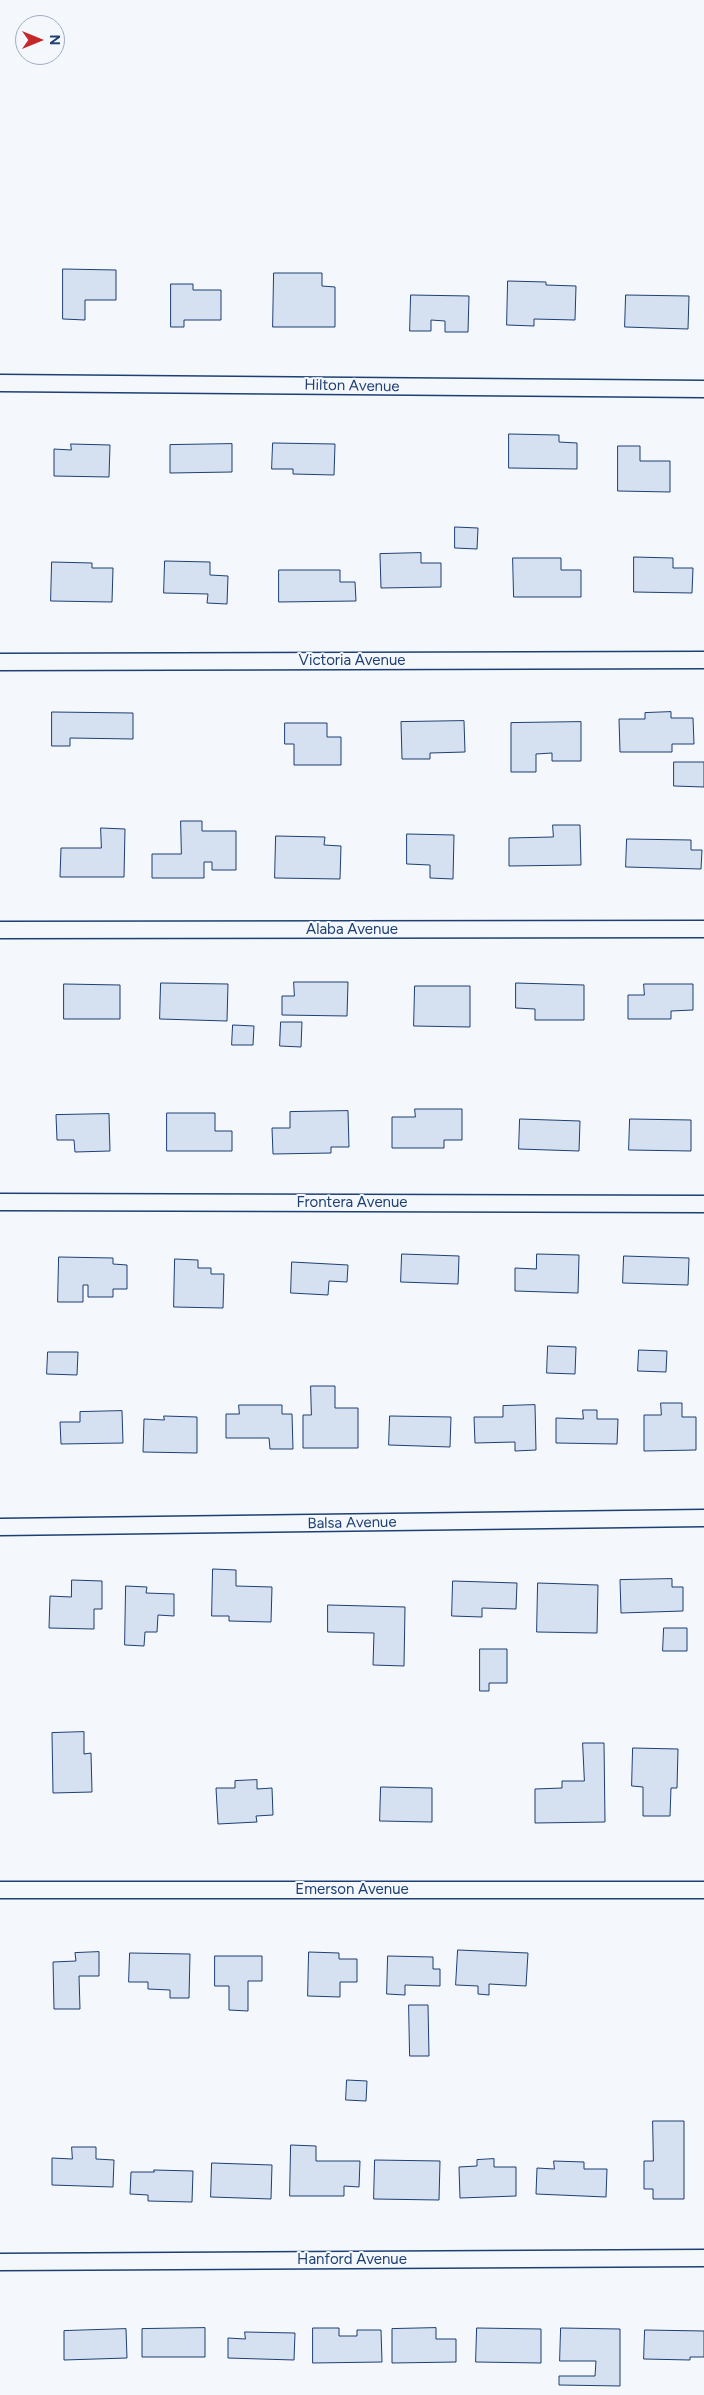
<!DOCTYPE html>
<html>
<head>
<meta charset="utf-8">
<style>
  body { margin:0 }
  #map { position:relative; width:704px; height:2395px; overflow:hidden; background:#f4f7fb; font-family:Figtree,sans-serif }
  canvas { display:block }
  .north { position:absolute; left:15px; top:15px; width:50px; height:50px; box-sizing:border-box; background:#f4f7fb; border:1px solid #9eadc5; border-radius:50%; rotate:90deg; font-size:14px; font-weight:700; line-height:20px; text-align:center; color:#1d3f73 }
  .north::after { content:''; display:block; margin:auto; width:18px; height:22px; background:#c62828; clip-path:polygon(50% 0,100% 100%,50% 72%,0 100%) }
</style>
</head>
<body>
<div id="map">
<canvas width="704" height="2395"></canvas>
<div class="north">N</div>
</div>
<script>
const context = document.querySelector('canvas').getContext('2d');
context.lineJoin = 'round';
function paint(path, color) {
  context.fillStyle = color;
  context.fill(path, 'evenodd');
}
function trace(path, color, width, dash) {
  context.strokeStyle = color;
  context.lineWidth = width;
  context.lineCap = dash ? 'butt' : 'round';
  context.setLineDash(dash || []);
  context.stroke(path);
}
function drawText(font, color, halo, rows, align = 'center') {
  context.font = font + ' Figtree,sans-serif';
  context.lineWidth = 4;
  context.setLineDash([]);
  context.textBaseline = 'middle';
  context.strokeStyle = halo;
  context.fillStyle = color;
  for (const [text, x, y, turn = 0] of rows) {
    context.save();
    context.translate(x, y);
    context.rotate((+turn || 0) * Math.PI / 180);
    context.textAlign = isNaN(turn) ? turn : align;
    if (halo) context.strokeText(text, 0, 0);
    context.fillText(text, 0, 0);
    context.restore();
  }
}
const building = new Path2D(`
  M63,269L116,270V300H85V320L63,319Z
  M274,273H322V286L335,287V327H273Z
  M508,281L546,282V285L576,286L575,320L534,319V326L507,325Z
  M171,284H193V290H221V320H184V327H171Z
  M411,295L469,296L468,332H445V321L431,320V331H410Z
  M626,295L689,296L688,329L625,327Z
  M509,434L559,435V442L577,443V469L509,468Z
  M273,443L335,444L334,475L293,474V469H272Z
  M71,444L110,445L109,477L54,476V449L71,450Z
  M232,444V472L170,473V445Z
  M618,446H640V461H670V492L618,491Z
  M455,527L478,528L477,549L455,548Z
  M421,553V563H441V587L381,588L380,554Z
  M634,557L673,558V568H693L692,593L634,592Z
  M513,558H561V570H581V597H514Z
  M165,561L210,562V575L228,576L227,604L207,603L208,594L164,593Z
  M52,562L92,563V568H113L112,602L51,601Z
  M279,570H340V582H355L356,601L279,602Z
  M52,712L133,713V739L70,738V746H52Z
  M671,712V718H693L694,744H672V752H620L619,719H645V713Z
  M464,721L465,752L430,753V759H402L401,722Z
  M581,722V761H552V753L536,754V772H511V723Z
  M285,723H327V737H341V765H294V744H285Z
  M674,762H704V787L674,786Z
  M181,821H202V831H236V870H212V862H204V878H152V854H181Z
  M553,825H580L581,865L509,866V838L553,837Z
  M101,828L125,829L124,877H60L61,848H101Z
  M407,834L454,835L453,879L430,878V865L407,864Z
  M276,836L325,837L324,845L341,846L340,879L275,878Z
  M627,839L691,840V850H702L701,869L626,867Z
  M294,982H348L347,1016L282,1015V996H294Z
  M161,983L228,984L227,1021L160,1019Z
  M516,983L584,985V1020H535V1009L516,1008Z
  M64,984L120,985V1019H64Z
  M644,984H693V1010L671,1011V1019H628V995H644Z
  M415,986H470V1027L414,1026Z
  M281,1022H302L301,1047L280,1046Z
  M233,1025L254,1026L253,1045H232Z
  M415,1109H462V1140H444V1148H392V1117H415Z
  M348,1111L349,1147H331V1153L273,1154L272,1128H290V1112Z
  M167,1113H215V1131H232V1151H167Z
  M109,1114L110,1151L75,1152L74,1140H57L56,1115Z
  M520,1119L580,1121L579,1151L519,1149Z
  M630,1119L691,1120V1151L629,1150Z
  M402,1254L459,1256L458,1284L401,1282Z
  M537,1254L579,1255L578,1293L515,1291V1268L536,1269Z
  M624,1256L689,1258L688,1285L623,1283Z
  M59,1257L113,1258V1264L127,1265V1289H113V1297H88V1285H83V1302H58Z
  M175,1259L198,1260V1268H211V1274H224L223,1308L174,1307Z
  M292,1262L348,1265L347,1282L329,1281L328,1295L291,1293Z
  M548,1346L576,1347L575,1374L547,1373Z
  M639,1350L667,1351L666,1372L638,1371Z
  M48,1352H78L77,1375L47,1374Z
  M311,1386H335V1408H358V1448H303V1415H311Z
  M661,1403H682V1417H696V1450L644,1451V1415H661Z
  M239,1405H282V1414H292L293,1449H270L269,1438H226V1414H239Z
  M535,1405L536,1450L515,1451V1442L475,1443L474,1417H503V1406Z
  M583,1410H597V1419H618L617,1444L556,1443V1418L583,1419Z
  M122,1411L123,1443L61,1444L60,1422H80V1412Z
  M164,1416L197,1417V1453L143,1452L144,1419L164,1420Z
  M390,1416L451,1417L450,1447L389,1445Z
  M213,1569L236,1570V1586L272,1587L271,1622L229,1621V1616H212Z
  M672,1579V1587H683V1611L621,1613L620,1580Z
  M72,1580L102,1581V1609H94V1629L49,1628L50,1596L71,1597Z
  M453,1581L517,1583L516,1609L482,1608V1617L452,1616Z
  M538,1583L598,1585L597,1633L537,1632Z
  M126,1586L147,1587L146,1593L174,1594V1616L158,1615L157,1632H145L144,1646L125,1645Z
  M328,1605L405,1607L404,1666L373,1665L374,1633L328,1632Z
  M664,1628H687V1651H663Z
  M480,1649H507V1683H489V1691H480Z
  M84,1732V1754L91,1753L92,1792L53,1793L52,1733Z
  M583,1743H604L605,1822L535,1823V1789L562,1788V1781H584Z
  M633,1748L678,1749L677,1788H671L670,1816H643V1787L632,1786Z
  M257,1780V1789L272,1788L273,1815L256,1816L257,1822L218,1824L216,1788H235V1781Z
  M381,1787L432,1788V1822L380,1821Z
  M458,1950L528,1953L526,1986L489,1984V1995L478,1994V1986L456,1985Z
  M99,1952V1976H79L80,2009H54L53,1962L76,1961L75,1953Z
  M309,1952L339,1953V1959H357V1982H340V1997L308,1996Z
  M130,1953L190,1954L189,1998H170V1990L148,1989V1982H129Z
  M215,1956H262V1981H248V2011L229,2010V1986H215Z
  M388,1956L433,1957V1969H440V1986L405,1985V1995L387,1994Z
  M409,2005H428L429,2056H410Z
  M347,2080L367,2081L366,2101L346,2100Z
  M653,2121H684V2199H653V2189H644V2161H653Z
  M291,2145L316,2146V2161H360L359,2187L344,2186V2196H290Z
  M72,2147H96V2159L114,2160L113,2187L52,2185V2158L72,2159Z
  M494,2159V2167H516V2196L460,2198L459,2167L477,2166V2160Z
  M375,2160L440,2161L439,2200L374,2199Z
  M554,2161L584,2162V2169H607L606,2197L536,2194L537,2168L554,2169Z
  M212,2163L272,2165L271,2199L211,2197Z
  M154,2170L193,2171L192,2202L148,2201V2195L130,2194L131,2172H154Z
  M205,2328V2357H142V2329Z
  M313,2328H339V2336H357V2330H381L382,2362L313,2363Z
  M436,2328V2339H456V2362L392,2363V2329Z
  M477,2328L541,2329V2363L476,2362Z
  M561,2328L620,2329V2386L559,2385V2376H595L596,2361H560Z
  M126,2329L127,2358L64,2360V2331Z
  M645,2330L704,2331V2357H690V2360L644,2359Z
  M245,2332L295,2333L294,2360L228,2358V2338L245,2339Z`);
const minor = new Path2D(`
  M0,383L704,389
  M0,662L704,660
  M0,930L704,929
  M0,1202L704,1204
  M0,1527L704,1518
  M0,1890H704
  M0,2262L704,2258`);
const streetNames = [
  ["Hilton Avenue",352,386,1],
  ["Victoria Avenue",352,661],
  ["Alaba Avenue",352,930],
  ["Frontera Avenue",352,1203],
  ["Balsa Avenue",352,1523,-1],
  ["Emerson Avenue",352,1890],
  ["Hanford Avenue",352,2260]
];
paint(building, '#d5e0f0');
trace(building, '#1d3f73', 1);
trace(minor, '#1d3f73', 19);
trace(minor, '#f4f7fb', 16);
drawText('15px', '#1d3f73', '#f4f7fb', streetNames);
</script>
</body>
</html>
